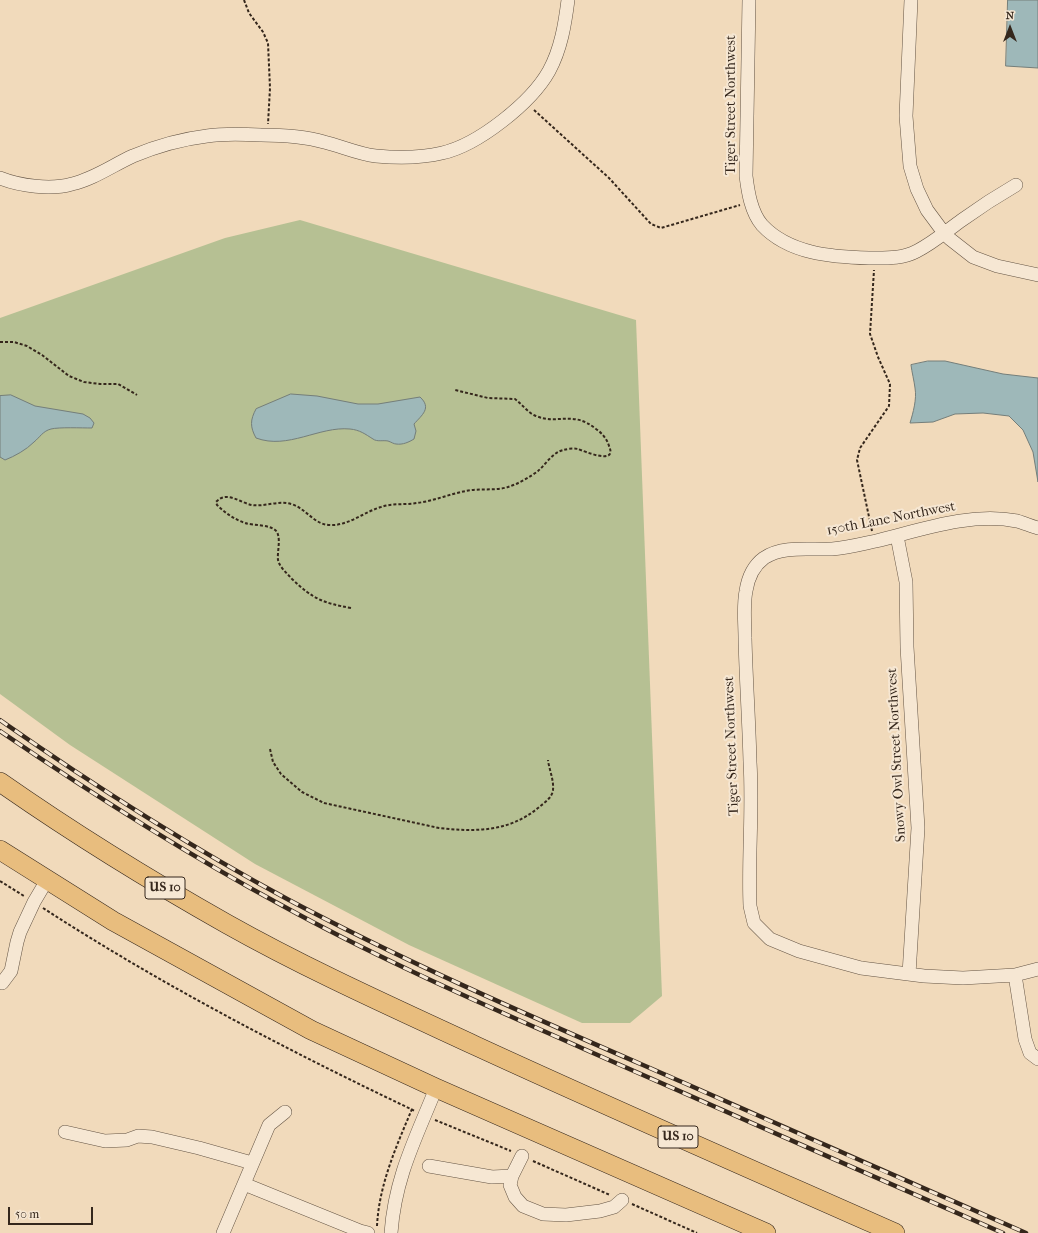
<!DOCTYPE html>
<html>
<head>
<meta charset="utf-8">
<style>
  body { margin:0 }
  #map { position:relative; width:1038px; height:1233px; overflow:hidden; background:#f1dabb; font-family:"IM FELL French Canon",serif }
  canvas { display:block }
  .north { position:absolute; left:990px; top:8px; width:40px; height:40px; -webkit-text-stroke:3px #f6e7d3; paint-order:stroke; rotate:0deg; font-size:11px; font-weight:700; line-height:16px; text-align:center; color:#35271c }
  .north::after { content:''; display:block; margin:auto; width:14px; height:18px; background:#35271c; clip-path:polygon(50% 0,100% 100%,50% 72%,0 100%) }
  .scale { position:absolute; left:8px; top:1207px; width:85px; height:18px; box-sizing:border-box; border:2px solid #35271c; border-top:0; padding-left:5px; font-size:12px; line-height:14px; white-space:nowrap; color:#35271c; -webkit-text-stroke:3px #f6e7d3; paint-order:stroke }
</style>
</head>
<body>
<div id="map">
<canvas width="1038" height="1233"></canvas>
<div class="north">N</div>
<div class="scale">50 m</div>
</div>
<script>
const context = document.querySelector('canvas').getContext('2d');
context.lineJoin = 'round';
function paint(path, color) {
  context.fillStyle = color;
  context.fill(path, 'evenodd');
}
function trace(path, color, width, dash) {
  context.strokeStyle = color;
  context.lineWidth = width;
  context.lineCap = dash ? 'butt' : 'round';
  context.setLineDash(dash || []);
  context.stroke(path);
}
function drawText(font, color, halo, rows, align = 'center') {
  context.font = font + ' "IM FELL French Canon",serif';
  context.lineWidth = 4;
  context.setLineDash([]);
  context.textBaseline = 'middle';
  context.strokeStyle = halo;
  context.fillStyle = color;
  for (const [text, x, y, turn = 0] of rows) {
    context.save();
    context.translate(x, y);
    context.rotate((+turn || 0) * Math.PI / 180);
    context.textAlign = isNaN(turn) ? turn : align;
    if (halo) context.strokeText(text, 0, 0);
    context.fillText(text, 0, 0);
    context.restore();
  }
}
const green = new Path2D(`
  M300,220L636,320L662,996L630,1023H582L409,945L255,864L70,745L0,694V318L225,238Z`);
const water = new Path2D(`
  M1008,0H1038V68L1006,66Z
  M928,361H945L1003,374L1038,378V482L1033,452L1023,430L1009,416L983,413L955,414L933,422L910,423C913,413 917,399 915,388C914,380 912,373 911,365Z
  M291,394L317,396L358,404H378L420,397C432,408 422,415 414,424L416,431L414,439C409,442 403,445 396,444C394,444 391,442 388,441C383,440 377,442 373,439C365,434 360,430 350,429C319,426 288,450 256,438C250,427 250,420 256,409Z
  M11,395L35,406L83,414L90,418L94,423L92,428C82,428 59,427 51,429C43,431 40,437 34,442C26,450 15,456 5,460L0,457V396Z`);
const path = new Path2D(`
  M244,0L249,13L263,32L268,43L270,88L268,124
  M534,110L609,178L651,224L661,228L740,205
  M0,342H14L27,346L42,355L69,376L84,382L100,384H118L137,395
  M872,531L857,460L860,448L889,406L890,384L878,357L870,334L874,270
  M351,608C323,603 313,599 292,579C287,573 280,568 278,560C277,552 281,540 277,532C271,524 254,526 245,523C234,519 225,513 217,505L216,502C227,490 240,503 252,505C265,507 279,500 291,504C306,508 314,525 330,525C348,526 364,512 381,507C392,503 405,505 417,503C433,501 450,494 466,491C480,488 495,491 508,487C518,484 530,477 538,471C546,464 552,453 563,450C567,449 573,448 578,449C584,451 618,466 609,446C607,439 602,433 596,429C573,410 558,425 536,416C528,413 522,404 515,399L488,398L455,390
  M270,749L273,762L281,774L302,792L324,803L439,828C475,832 509,832 538,808C544,803 552,798 553,790C554,780 549,769 548,760
  M0,881L24,896
  M43,908C162,985 287,1050 415,1111
  M435,1120L511,1151
  M533,1161L610,1195
  M632,1204L697,1233
  M377,1226C379,1185 396,1147 412,1109`);
const minor = new Path2D(`
  M749,0L746,176C748,192 751,212 762,225C789,254 832,257 869,258C886,258 902,259 917,251C933,243 948,230 962,220C980,207 997,196 1016,185
  M911,0L906,116L910,166L917,189L927,210L944,233L950,239L973,257L997,266L1038,275
  M0,178C20,186 51,190 72,184C94,179 113,165 133,156C157,146 182,139 207,136C225,133 243,134 261,135C282,135 303,136 324,142C341,146 358,154 376,156C398,158 421,158 442,153C478,145 531,103 549,71C561,49 565,24 568,0
  M1038,528C1031,526 1024,523 1017,521C970,512 921,530 876,541C862,544 847,548 832,549C811,550 783,545 764,558C753,566 748,578 746,591C743,606 745,623 745,638C746,680 749,721 750,762C753,810 748,858 750,906L754,923L770,939L799,951L861,968L924,976L963,978L1015,975L1038,969
  M897,536L906,582L907,647L918,828L909,974
  M1015,975L1025,1039L1030,1053L1038,1059
  M2,983L11,971L17,942L20,932L34,902L47,880
  M65,1132L105,1141L127,1140L138,1136L152,1137L199,1148L252,1163
  M522,1156L512,1176L510,1185L515,1197L523,1206L543,1214L566,1215L600,1211L614,1207L622,1200
  M429,1166L492,1177L512,1176
  M244,1184L360,1231L368,1233
  M223,1233L269,1125L285,1112
  M391,1233C395,1177 416,1138 436,1088`);
const highway = new Path2D(`
  M0,782C73,833 149,880 227,924C307,969 392,1007 476,1046C615,1110 755,1171 895,1233
  M0,850L113,921L311,1030L436,1088L766,1233`);
const rail = new Path2D(`
  M0,720C93,785 189,846 289,900C417,968 549,1024 682,1082C796,1133 911,1183 1026,1233
  M0,731C92,794 185,853 283,906C381,960 483,1004 584,1049C724,1111 863,1172 1003,1233`);
const shields = [
  [165,888,40],
  [678,1137,40]
];
const shieldNames = [
  ["US 10",165,888],
  ["US 10",678,1137]
];
const streetNames = [
  ["Tiger Street Northwest",732,105,-90],
  ["150th Lane Northwest",891,519,-11],
  ["Tiger Street Northwest",732,746,-92],
  ["Snowy Owl Street Northwest",897,755,-93]
];
paint(green, '#b6c093');
paint(water, '#9eb8b9');
trace(water, '#747e7a', 1);
trace(minor, '#645444', 14);
trace(highway, '#35271c', 20);
trace(path, '#35271c', 2, [3, 2]);
trace(minor, '#f6e7d3', 13);
trace(highway, '#e8bd7e', 19);
trace(rail, '#35271c', 4.5);
trace(rail, '#f6e7d3', 3, [9]);
for (const [x, y, w] of shields) {
  const box = new Path2D();
  box.roundRect(x - w / 2, y - 11, w, 22, 3);
  context.fillStyle = '#f6e7d3';
  context.fill(box);
  trace(box, '#35271c', 1);
}
drawText('bold 13px', '#35271c', null, shieldNames);
drawText('14px', '#35271c', '#f6e7d3', streetNames);
</script>
</body>
</html>
